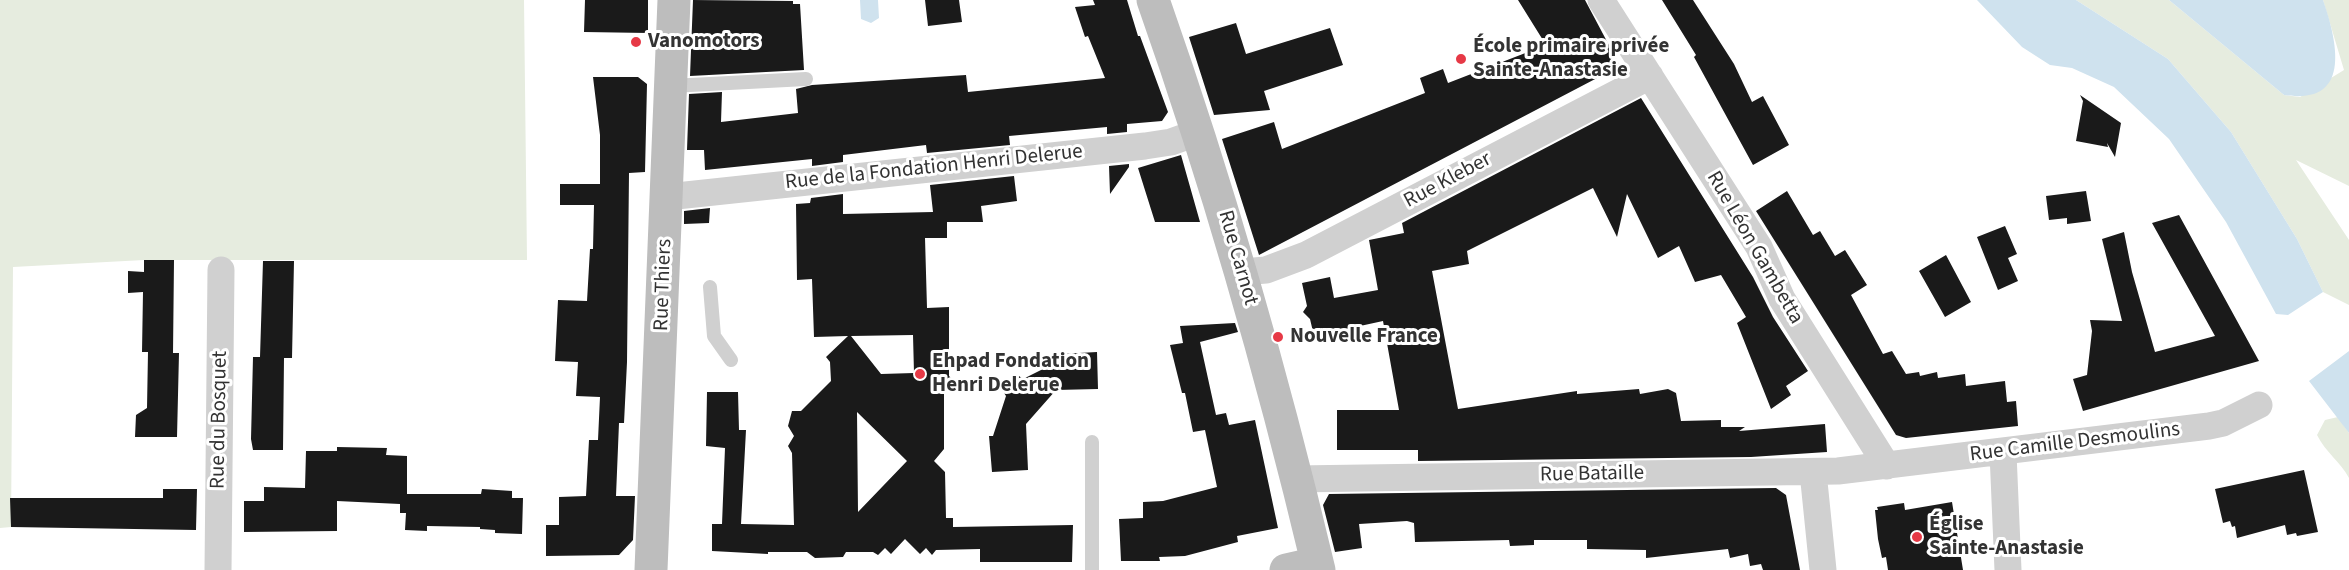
<!DOCTYPE html>
<html>
<head>
<meta charset="utf-8">
<style>
  body { margin:0 }
  canvas { display:block; background:#fff }
</style>
</head>
<body>
<canvas width="2349" height="570"></canvas>
<script>
const context = document.querySelector('canvas').getContext('2d');
context.lineJoin = 'round';
function paint(path, color) {
  context.fillStyle = color;
  context.fill(path, 'evenodd');
}
function trace(path, color, width, dash) {
  context.strokeStyle = color;
  context.lineWidth = width;
  context.lineCap = dash ? 'butt' : 'round';
  context.setLineDash(dash || []);
  context.stroke(path);
}
function drawText(font, color, halo, rows, align = 'center') {
  context.font = font + ' "Source Sans 3",sans-serif';
  context.lineWidth = 6;
  context.setLineDash([]);
  context.textBaseline = 'middle';
  context.strokeStyle = halo;
  context.fillStyle = color;
  for (const [text, x, y, turn = 0] of rows) {
    context.save();
    context.translate(x, y);
    context.rotate((+turn || 0) * Math.PI / 180);
    context.textAlign = isNaN(turn) ? turn : align;
    if (halo) context.strokeText(text, 0, 0);
    context.fillText(text, 0, 0);
    context.restore();
  }
}
const green = new Path2D(`
  M0,0H524L527,260H144L13,267L11,527L0,528Z
  M2076,0H2169L2284,95L2300,97L2344,70L2323,0H2349V186L2296,160L2349,240V305L2323,292L2297,239L2231,132L2168,59Z
  M2338,417L2349,433V478C2340,461 2326,453 2317,435L2325,420Z`);
const water = new Path2D(`
  M860,0H878L879,18L871,23L861,19Z
  M1977,0H2076L2168,59L2231,132L2297,239L2323,292L2288,315L2276,314L2226,222L2169,139L2114,87L2072,68L2050,65L2022,47Z
  M2169,0H2323C2340,49 2349,105 2284,95Z
  M2349,351V433L2309,381Z`);
const building = new Path2D(`
  M585,0H648V33L584,32Z
  M693,0L793,1V4H800L804,70L690,76Z
  M925,0H959L962,22L928,26Z
  M1093,0H1127L1138,36H1140L1168,112L1162,121L1127,124V132L1107,134V127L1009,136L1010,145L927,153L926,145L843,155V162L812,166V159L705,170L704,150H687L689,94L722,92L721,122L798,113L796,89L812,85L966,75L968,92L1105,78L1088,36L1085,37L1075,7L1095,5Z
  M1518,0H1585L1620,66L1259,255L1222,139L1274,122L1282,149L1425,93L1420,78L1443,69L1448,83L1546,45Z
  M1662,0H1693L1734,64L1752,102L1763,96L1789,145L1753,165L1694,57L1696,55Z
  M1236,23L1246,54L1330,28L1343,65L1264,91L1270,110L1214,115L1189,37Z
  M593,77H638L647,84L645,172L629,173L627,362L624,423H619L616,496H635L633,540L619,555L546,556V525H559V497L586,496L589,440H598L600,397L576,396L578,362L555,361L558,300L587,301L590,249H593L594,205H560V184H600V135Z
  M2080,95L2121,123L2115,157L2107,143L2108,147L2076,141L2083,101Z
  M1641,98L1753,277L1773,317L1808,371L1786,386L1791,395L1771,409L1737,323L1746,317L1721,275L1695,282L1679,246L1658,258L1627,194L1617,237L1593,188L1467,251L1469,264L1432,271L1458,409L1577,391V394L1639,389L1640,394L1668,389L1676,393L1681,421L1721,420V427H1745L1739,431L1825,424L1827,452L1751,457L1418,461V450H1337V410H1399L1383,321L1314,336L1310,319L1303,312L1307,306L1302,283L1330,277L1334,298L1378,290L1369,240L1404,233L1402,223Z
  M1181,155L1200,222H1155L1138,168Z
  M1129,164V167L1110,194L1109,166Z
  M1014,176L1017,201L981,206L983,222H947V238H925L927,308L949,307V376L954,381L944,391V449L934,461L945,472L946,518H953V527L1073,525L1072,562H980V549L936,550L932,555L926,548L920,554L905,539L891,554L885,548L878,555L873,552H846L843,557L815,558L807,552H768V554L712,551V524H722L725,448L706,446L707,392H738L739,430H746L741,524L794,525L792,453L788,446L794,436L788,426L792,411H801L831,381L830,362L826,357L848,336L814,337L812,279L797,280L796,204L810,203L811,198L843,194V214L933,212L930,185ZM913,335L914,373L881,374L851,336ZM857,412L907,461L858,512Z
  M1787,191L1813,235L1820,231L1835,256L1845,250L1867,285L1851,295L1883,354L1892,351L1906,374L1919,372L1920,376L1937,372L1938,378L1965,374L1966,386L2005,381L2007,402L2016,401L2018,426L1906,438L1896,435L1756,211Z
  M2086,191L2091,221L2067,224V218L2049,220L2046,196Z
  M710,208L709,223L684,224V211Z
  M2179,215L2259,361L2083,411L2073,379L2087,375L2092,331L2090,320L2122,321L2102,239L2124,232L2132,272L2155,352L2215,336L2152,223Z
  M2005,226L2017,254L2008,258L2018,281L1998,290L1977,237Z
  M1946,255L1971,302L1945,317L1919,271Z
  M144,260H174L173,353H179L177,437H135L136,415L147,408L148,352H142L143,292L128,293V271L144,272Z
  M263,261H294L292,358H284L283,450H253L251,439L253,357H260Z
  M1235,323L1238,332L1200,342L1216,415L1226,413L1229,425L1255,420L1278,528L1237,536L1238,542L1185,556L1159,557L1160,561H1121L1119,519L1143,518V502L1163,501L1217,487L1205,430L1193,432L1185,393H1182L1170,345L1183,343L1180,326Z
  M1097,352L1098,389L1056,390L1026,424L1028,470L992,472L989,436H993L1006,396L1004,393L1019,376L1023,379L1061,360V354Z
  M337,447L387,448L386,455L407,456V494H481L482,489L512,491V498H523L522,534L495,533V530L480,529V527L427,526V531L405,530L406,513H400V504L337,501V531L244,532V501H264V487L305,488L306,451H337Z
  M2304,470L2318,532L2297,536L2296,533L2287,535L2285,525L2237,538L2235,526L2232,527L2230,521L2223,523L2215,489Z
  M1776,488L1786,495L1800,570H1763L1761,564L1750,566L1748,554L1730,558L1728,549L1646,558V550L1587,549V540H1534V545L1510,546L1509,540L1415,542L1414,523L1407,521L1359,524L1362,548L1335,552L1323,505L1329,494Z
  M163,489H197L196,530L11,527L10,498H163Z
  M1952,502L1963,570H1888L1886,557L1882,558L1878,539L1875,510H1878L1877,507L1904,503L1905,510Z`);
const lane = new Path2D(`
  M671,86L806,79
  M710,287L714,336L731,360
  M1092,570V442`);
const street = new Path2D(`
  M1601,0L1759,247L1782,299L1887,466
  M667,197L1145,146L1171,142L1199,132
  M1242,272L1266,270L1306,255L1650,76
  M2003,453L2008,570
  M1813,472L1823,570
  M1296,479L1838,471L2209,426L2223,423L2259,405
  M218,570L221,270`);
const secondary = new Path2D(`
  M1153,0C1219,187 1273,377 1319,570
  M651,570L674,0
  M1286,570L1317,563`);
const markers = [
  [636,42,6,"#e63946"],
  [1461,59,6,"#e63946"],
  [1278,337,6,"#e63946"],
  [920,374,6,"#e63946"],
  [1917,537,6,"#e63946"]
];
const poiNames = [
  ["Vanomotors",648,42],
  ["École primaire privée",1473,47],
  ["Sainte-Anastasie",1473,71],
  ["Nouvelle France",1290,337],
  ["Ehpad Fondation",932,362],
  ["Henri Delerue",932,386],
  ["Église",1929,525],
  ["Sainte-Anastasie",1929,549]
];
const streetNames = [
  ["Rue de la Fondation Henri Delerue",934,168,-6],
  ["Rue Kleber",1448,181,-28],
  ["Rue Léon Gambetta",1754,248,60],
  ["Rue Carnot",1237,258,74],
  ["Rue Thiers",664,285,-88],
  ["Rue du Bosquet",220,420,-89],
  ["Rue Camille Desmoulins",2075,443,-7],
  ["Rue Bataille",1592,475,-1]
];
paint(green, '#e6ecdf');
paint(water, '#cfe2ee');
paint(building, '#1a1a1a');
trace(lane, '#d0d0d0', 14);
trace(street, '#d0d0d0', 27);
trace(secondary, '#bdbdbd', 33);
for (const [x, y, r, color] of markers) {
  const dot = new Path2D();
  dot.arc(x, y, r, 0, 2 * Math.PI);
  context.fillStyle = color;
  context.fill(dot);
  trace(dot, '#fff', 2);
}
drawText('bold 21px', '#333', '#fff', poiNames, 'left');
drawText('21px', '#333', '#fff', streetNames);
</script>
</body>
</html>
